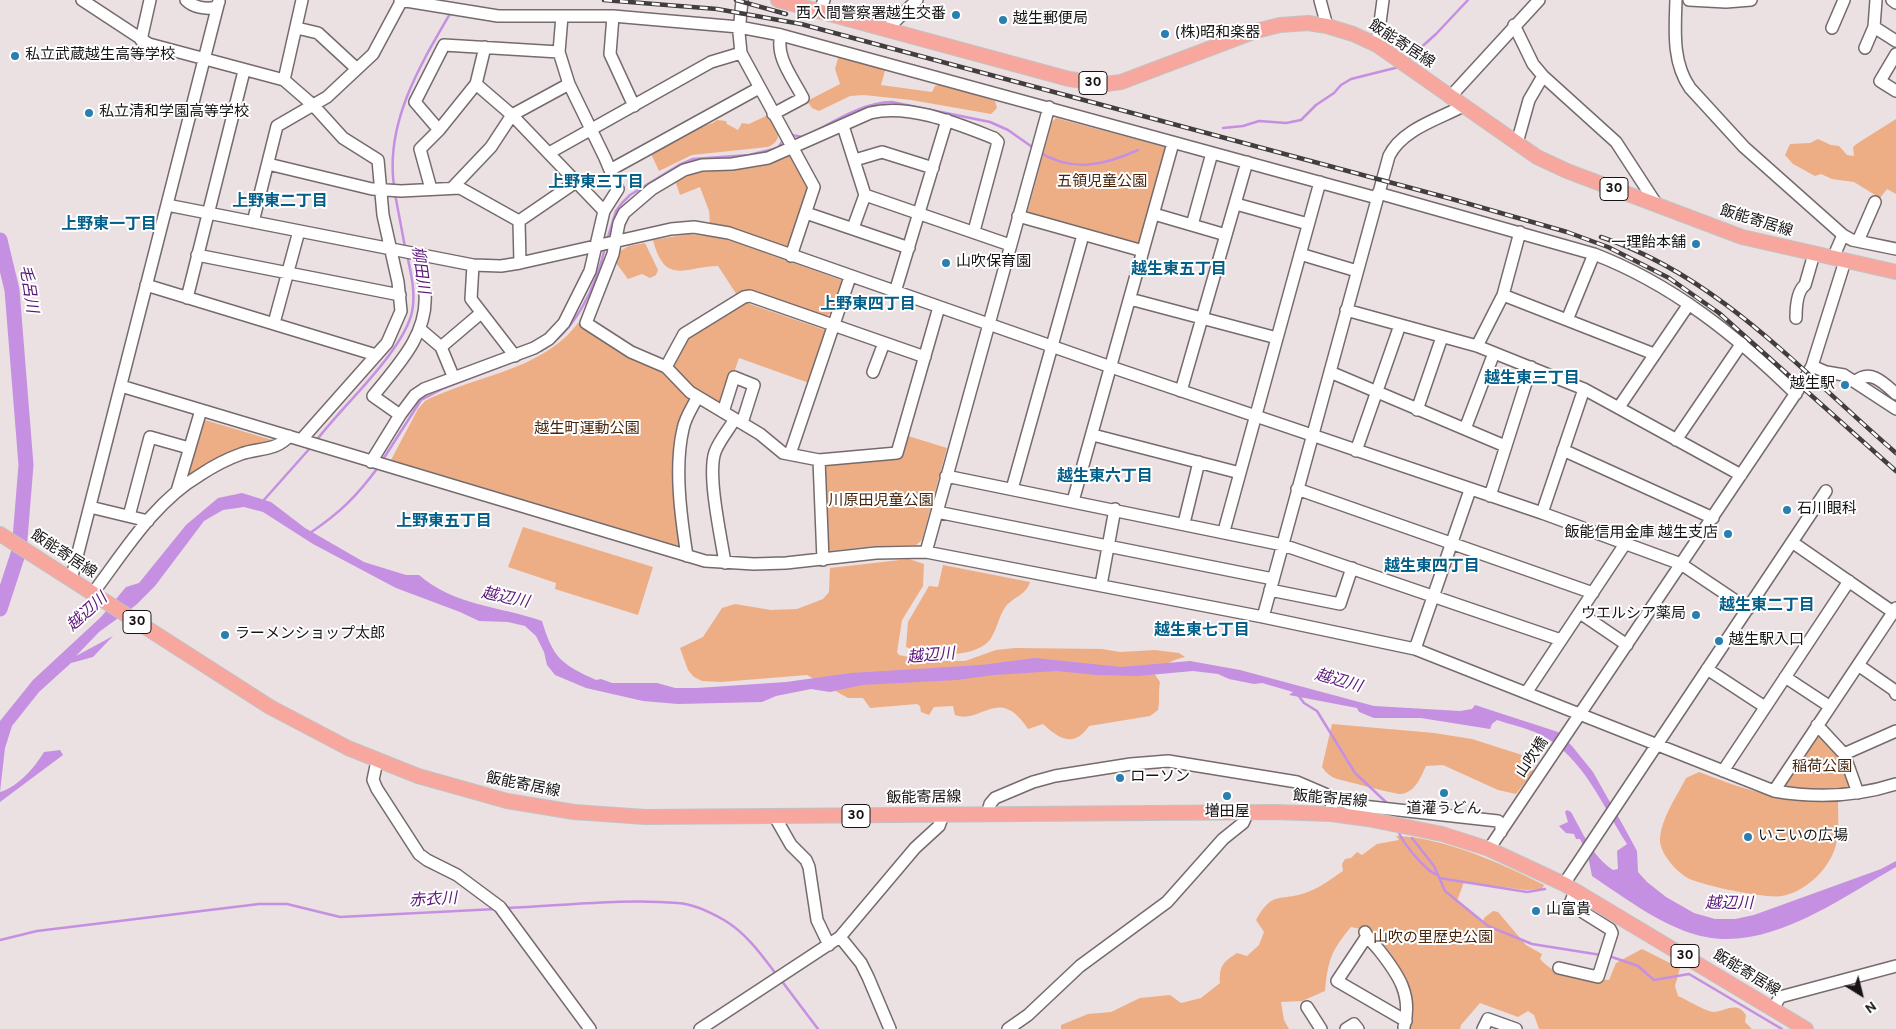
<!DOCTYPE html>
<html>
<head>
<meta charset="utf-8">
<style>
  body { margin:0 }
  #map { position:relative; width:1896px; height:1029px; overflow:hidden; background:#ebe0e2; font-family:Overpass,sans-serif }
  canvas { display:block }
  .north { position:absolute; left:1836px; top:969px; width:50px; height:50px; -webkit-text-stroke:4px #fff; paint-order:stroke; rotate:144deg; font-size:14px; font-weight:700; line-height:20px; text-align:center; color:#181415 }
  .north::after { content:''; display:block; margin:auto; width:18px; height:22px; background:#181415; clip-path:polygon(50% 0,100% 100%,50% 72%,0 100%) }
</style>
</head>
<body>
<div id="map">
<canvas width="1896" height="1029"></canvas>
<div class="north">N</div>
</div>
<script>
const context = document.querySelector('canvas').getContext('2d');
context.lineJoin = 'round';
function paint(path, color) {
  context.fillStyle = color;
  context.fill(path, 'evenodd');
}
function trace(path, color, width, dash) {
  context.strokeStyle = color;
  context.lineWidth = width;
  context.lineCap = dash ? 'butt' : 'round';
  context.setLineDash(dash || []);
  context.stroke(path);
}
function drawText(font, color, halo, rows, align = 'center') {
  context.font = font + ' Overpass,"Noto Sans JP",sans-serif';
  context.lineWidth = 4;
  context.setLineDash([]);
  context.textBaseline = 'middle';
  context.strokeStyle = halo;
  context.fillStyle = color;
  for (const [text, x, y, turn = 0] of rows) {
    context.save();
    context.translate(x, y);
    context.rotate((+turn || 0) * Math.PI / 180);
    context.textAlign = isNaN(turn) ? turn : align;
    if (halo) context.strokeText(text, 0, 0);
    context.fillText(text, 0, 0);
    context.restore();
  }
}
const green = new Path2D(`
  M839,55L886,67L881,85L932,92L935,86L942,84L995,101L997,108L991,114L911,100L864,95L850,96L819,111L812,108L807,101L840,84L835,69Z
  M768,115C776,127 786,139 768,147L692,155L659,171L651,154L696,128L713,123L717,120L726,121L727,124L738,130L742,123L749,124Z
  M1056,118L1165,147L1167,150L1141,243L1138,245L1027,213L1052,122Z
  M1896,119V194L1887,189L1880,198L1854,182L1832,179L1821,174L1815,176L1793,164L1785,155L1790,144L1810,143L1818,139L1831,145L1839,146L1847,155L1854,156L1853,147L1858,143Z
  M789,154L793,156L810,184L792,246L786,249L727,226L710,223L709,211L700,187L680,195L675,180C705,166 736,172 768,164C775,162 782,157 789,154Z
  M689,234L724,238L841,280L843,286C839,298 836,315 821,318L737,295L718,266C686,266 665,287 653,240Z
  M645,243L658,270L656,275L650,278L642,274L628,279L616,263L620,251L629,246Z
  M744,302L825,330L827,333L809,383L739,358L723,405L690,388L671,364L685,338Z
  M578,323L665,370L683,393L690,396L683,416L682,547L391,460L418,409L425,401C476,375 542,371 578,323Z
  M205,420L272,440L273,443L188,479L185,478L202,421Z
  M908,436L947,448L922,540L916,545L874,546L830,551L827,548L823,466L826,463L900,456Z
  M523,527L653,567L638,615L555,589L556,583L508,567Z
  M909,559L924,564L923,586L902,620L897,652L899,655L928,661H965L996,650L1015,648L1102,649L1120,652L1155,650L1179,653L1185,657C1172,660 1164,664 1155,675L1160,682C1158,692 1160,701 1158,710L1150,716L1089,726C1074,748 1059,739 1043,724L1028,729C999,684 981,725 955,715L953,706L934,707L929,715L921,712L920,706L917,704L870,708L863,698H848L807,675L721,682L702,681L694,677L688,670L680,648L703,637L722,608L735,604L771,610L797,609L823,599L829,592L830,568Z
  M943,565L1030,582C1026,595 1015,596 1006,606C998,617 997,631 989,641C973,659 926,656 906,647L908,622L929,586L938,587Z
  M1332,724L1434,733L1472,739L1522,755L1534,771L1516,794L1498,790L1443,765L1426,766C1420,778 1417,790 1402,794C1397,795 1346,781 1337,779C1331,777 1326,773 1322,767Z
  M1817,733L1838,752L1851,787L1850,789L1832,791L1788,788L1784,783Z
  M1699,772C1748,791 1785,803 1838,802C1838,817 1840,836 1834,851C1826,872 1804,892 1782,896C1767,899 1698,885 1686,877C1675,870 1661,854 1660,841C1660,820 1677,796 1686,778Z
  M1396,836C1443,837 1503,864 1544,885L1542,889L1526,890L1464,882L1457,901L1501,936L1483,923L1484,918L1493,911L1498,912L1526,945L1542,954L1540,959C1557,979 1586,978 1609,980L1616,963L1642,949L1680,968L1675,986L1678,996C1685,999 1707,1012 1714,1012C1727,1011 1736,1001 1746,1015L1745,1022L1752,1029H1539L1534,1015L1528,1011L1518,1017L1480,1003L1461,1025L1460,1029H1407C1414,978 1400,969 1370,931L1351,927C1331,951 1328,960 1325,991L1302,1001L1281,1002L1284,1020L1289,1029H1061V1025L1088,1014L1111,1012L1140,998L1170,995L1181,1003L1201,998L1220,983C1219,966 1223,962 1237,953L1247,956L1259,945L1264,932L1256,920C1273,890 1278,902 1305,893C1318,889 1331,879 1343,871L1342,864L1345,859L1351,858L1357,852L1362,855L1377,844L1399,840Z`);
const water = new Path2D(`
  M242,493L271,502L305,528L364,562L406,575H419C455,606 499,606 542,621C553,658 561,664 596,680L601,679L612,683H657L675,688H697L786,682L851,673L981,665L1035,658L1121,667L1190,661L1240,670L1374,706L1460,711L1472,709L1475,705L1558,732L1572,746L1593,772L1624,827L1637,851L1638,872L1647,882L1666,897L1694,913L1715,919H1735L1754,915L1881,869L1896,861V867C1843,897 1771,950 1706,937C1667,930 1625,898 1592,876L1588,856L1580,839H1576L1574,834L1566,833L1559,826L1568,822L1565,812L1567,810L1571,812C1583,833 1592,856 1613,870L1618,869L1617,851L1627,844C1603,807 1583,756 1541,735C1528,728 1511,725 1497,720L1492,724L1490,729L1421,718H1374L1359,712L1357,708L1289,695L1293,692L1262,683L1254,684L1229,679L1218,674L1193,671L1138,676L1096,675L1057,671L994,675L957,680L862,685L830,692L811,689L776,696L762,702L678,704L643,701L586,688L555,675L547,665L544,652L536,636L525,626L508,622L479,621L460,612L396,588L313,544L263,512L244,507L223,510L204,521L155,586L136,605L99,632L76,656L113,636L93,657L71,663L39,692L12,726L5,748L0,792C18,787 35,767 44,752L60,750L63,755L0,802V721L33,680L101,617L126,587L139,583L186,525L218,498Z`);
const stream = new Path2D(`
  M1407,60L1436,34L1468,0
  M1223,128L1243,126L1259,121L1286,123L1301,120L1316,105L1334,93L1341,85L1351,79L1399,67
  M812,133C836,120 865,102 892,102L990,122L1008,130L1035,149
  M791,135L803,137
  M1039,152C1073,173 1105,165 1138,150
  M394,186C385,123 420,65 451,12
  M395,194L405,247
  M607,240L616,211L622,203L630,195L679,165L693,159L749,155L778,148L784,139
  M541,351C576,331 596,286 605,248
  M316,441C342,406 403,352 412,312C416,294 411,273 407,255
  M382,461L421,400L444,388L536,353
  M263,501L311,447
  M310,533C341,512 357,496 379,466
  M1298,695L1304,703L1317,711L1355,773L1388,804
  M1398,830C1401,841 1427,873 1438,875L1445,891L1488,926L1532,944L1601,955
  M1412,838L1434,866L1438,875
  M1439,878L1527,892L1545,889
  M506,908C561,906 624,898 678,903C694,904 710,912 724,920C746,933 761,954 776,974
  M0,940L37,931L259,904H287L340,917L496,909
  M1609,956L1638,966L1654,980L1689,974L1782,1029
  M781,980L818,1029`);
const river = new Path2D(`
  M0,240L12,290L26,465L19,551L0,609`);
const minor = new Path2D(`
  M82,0L149,44L284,80L314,106L343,138L378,160L383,215L398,282L401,311L387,343L301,440
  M186,0C193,7 206,10 216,7L219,2
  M400,0L498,16H613L739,27L781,35L1377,198
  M742,0L739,33L741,53L814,187L791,256
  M1320,0L1327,26
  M1676,0C1675,30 1672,62 1690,88L1744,147L1843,235L1852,240L1896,249
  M1689,0L1726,2L1751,0
  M1892,0L1896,3
  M819,12L824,0
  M613,16L610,54L634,106
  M1514,25L1533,64L1543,76L1616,142L1657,205
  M1874,27L1896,41
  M297,28L318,33L357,69
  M1832,28L1844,0
  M886,30L917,0
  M141,40L150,0
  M1377,45L1383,0
  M1865,48L1874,27L1876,0
  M1896,54L1880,81L1896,91
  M284,80L302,0
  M476,84L512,115L604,211
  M1450,97L1539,0
  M773,114L803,98C793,78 775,57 781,35
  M843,126L865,195L853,228
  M439,130L415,102L444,45L559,52
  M1517,143L1529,100L1543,76
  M549,153L711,62L741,53
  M855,160L882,152L933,168
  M268,164L372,189L401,191L460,188L519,221
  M610,170L759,88
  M453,187L491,147L512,115L569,84
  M431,189L420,149L439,130L476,84L485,47
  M1378,193L1594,254C1672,284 1737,336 1796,394
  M865,195L1010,245
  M1236,204L1308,224
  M167,205L473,265L501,266L520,263L671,229L694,227L729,233L1111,367L1542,513L1681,564L1748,609
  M806,213L909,248
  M1154,214L1226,235
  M1018,216L1143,251
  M519,221L576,182
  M519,221L520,263
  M253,222L277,126L327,97L373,54L402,0
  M1192,225L1212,153
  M1858,241L1875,202
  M1300,254L1357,271
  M197,255L400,295
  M1833,258L1843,235
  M473,265L471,299L515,356
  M146,285L376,355
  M895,292L947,120
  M1503,295L1654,354
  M187,298L244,71
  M1130,299L1277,338
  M939,307L897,453L819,460L783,453L760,434L690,392L666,367L631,352L586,323L613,254L619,223L624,213L652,189L684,170L702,165L732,164L768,158L870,113C909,103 958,124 994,138L998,142L974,231
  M1346,310L1477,346L1584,389L1741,475
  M1796,318C1796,309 1797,291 1805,285L1814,254
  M1567,320L1594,254
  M274,323L299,231
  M420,329L441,347L453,376
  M1477,346L1503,295L1520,232
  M441,347L481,313
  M1812,366L1826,372L1844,375L1896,409
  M666,367L684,334L744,297L750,296L925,357
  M873,372L884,343
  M1330,372L1505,446
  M1855,382C1870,368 1884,383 1896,394
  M121,386L705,561L754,564L786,563L876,553L926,552L1263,617L1415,649L1774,791C1815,798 1856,797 1896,784
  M1181,391L1247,162
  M1619,407L1689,304
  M1417,410L1442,337
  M723,412L734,377L754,385L742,423
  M400,415L373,396C397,366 428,335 425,294C425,281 422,268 420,255
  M1465,429L1494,353
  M1093,435L1240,473
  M1676,440L1742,343
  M1563,450L1713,518
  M1356,451L1400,325
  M790,454L850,277
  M819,460L823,560
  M371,462L400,415L415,395L424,389L534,348L549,339L564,323L590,271L604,211L618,189L605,158L569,84L559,52L562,16
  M946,476L1283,545L1561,640
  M1012,489L1083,235
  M1297,489L1593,593
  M177,491L201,410
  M1490,496L1531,367
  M1073,501L1173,143
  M90,507L148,521
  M937,512L1273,579
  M1542,513L1584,389
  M129,516L150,437L189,448
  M1184,523L1199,462
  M1224,531L1320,182
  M1792,542L1893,612
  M926,552L1049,107
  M687,556C681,518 674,467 683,429C685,418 692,408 697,398
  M725,563C721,537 707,475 715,452C719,441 729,429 735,419
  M71,580L219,1
  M1101,585L1115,509
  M1270,590L1340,604L1352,568
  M93,593C124,552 154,502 200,475C212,467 227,459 241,454C257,448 277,451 289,436
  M1580,613L1627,645
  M1263,617L1389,156C1402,129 1439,119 1463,106
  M1415,649L1470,490
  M1858,665L1894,690L1896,694
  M1707,669L1765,707
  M1785,677L1829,706
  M1526,693L1625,544
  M1817,725L1844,754
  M377,761L373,780L377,789L419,854L427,860L457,875L500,907L590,1029
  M1723,771L1849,581
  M1774,791L1896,608
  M1858,793L1844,754L1896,731
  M1332,797L1353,805L1498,821L1501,824V832
  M987,815L990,804L995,798L1033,782L1055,776L1131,764L1168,761L1297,782L1332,797L1331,814
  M775,817L791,845L806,860L809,867L817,920L829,945
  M1489,849L1802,384L1812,366L1845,261
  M1564,884L1826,491
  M1365,932C1368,939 1374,944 1379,950C1398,974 1413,995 1404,1027
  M1367,936L1337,981L1406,1021
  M840,937L861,963L868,977L890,1029
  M1559,968L1598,977L1612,933L1610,929L1570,904L1575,891
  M1307,1007L1321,1029
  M1773,1009L1780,997L1896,966
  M700,1029L840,937L915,848L939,826L943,815
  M1008,1029L1028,1015L1080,966L1167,902L1223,839L1243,823L1248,812
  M1346,1029L1354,1024L1358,1029
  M1483,1029L1488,1019L1516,1029`);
const major = new Path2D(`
  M778,0L1069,79L1106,84L1121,82L1256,31L1280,25L1308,23L1327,26L1353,34L1377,45L1537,157L1567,171L1742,237L1896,272
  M0,534L270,707L348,748L418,776L507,801L574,812L645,817L1275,812L1331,814L1368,819L1442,834L1489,849L1564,884L1806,1029`);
const rail = new Path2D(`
  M604,0L717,9L801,24L1452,199L1567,232L1608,247L1669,278L1719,313L1896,471
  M736,0L786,14
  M1601,237C1719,276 1805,375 1896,453`);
const markers = [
  [956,15,5,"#297faf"],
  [1003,20,5,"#297faf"],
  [1165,34,5,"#297faf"],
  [15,56,5,"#297faf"],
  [89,113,5,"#297faf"],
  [1696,244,5,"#297faf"],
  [946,263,5,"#297faf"],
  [1845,385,5,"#297faf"],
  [1787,510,5,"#297faf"],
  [1728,534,5,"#297faf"],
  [1696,615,5,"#297faf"],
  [225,635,5,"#297faf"],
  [1719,641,5,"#297faf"],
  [1120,778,5,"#297faf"],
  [1444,793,5,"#297faf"],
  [1227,796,5,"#297faf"],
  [1748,837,5,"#297faf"],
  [1536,911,5,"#297faf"]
];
const shields = [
  [1093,83,28],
  [1614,189,28],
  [137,622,28],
  [856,816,28],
  [1685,956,28]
];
const shieldNames = [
  ["30",1093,83],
  ["30",1614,189],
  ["30",137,622],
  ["30",856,816],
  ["30",1685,956]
];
const poiNames = [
  ["西入間警察署越生交番",946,15,"right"],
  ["越生郵便局",1013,20],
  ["(株)昭和楽器",1175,34],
  ["私立武蔵越生高等学校",25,56],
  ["私立清和学園高等学校",99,113],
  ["一理飴本舗",1686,244,"right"],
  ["山吹保育園",956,263],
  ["越生駅",1835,385,"right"],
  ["石川眼科",1797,510],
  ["飯能信用金庫 越生支店",1718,534,"right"],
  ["ウエルシア薬局",1686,615,"right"],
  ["ラーメンショップ太郎",235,635],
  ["越生駅入口",1729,641],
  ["ローソン",1130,778],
  ["道灌うどん",1444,810,"center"],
  ["増田屋",1227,813,"center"],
  ["いこいの広場",1758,837],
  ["山富貴",1546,911]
];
const streetNames = [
  ["飯能寄居線",1401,45,33],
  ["飯能寄居線",1756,222,17],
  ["飯能寄居線",63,555,33],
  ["山吹橋",1533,758,-56],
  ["飯能寄居線",523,786,11],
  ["飯能寄居線",924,799,-1],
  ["飯能寄居線",1330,800,5],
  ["飯能寄居線",1746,974,31]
];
const parkNames = [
  ["五領児童公園",1102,183],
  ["越生町運動公園",587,430],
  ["川原田児童公園",881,502],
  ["稲荷公園",1822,768],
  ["山吹の里歴史公園",1433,939]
];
const neighbourhoodNames = [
  ["上野東三丁目",596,184],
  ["上野東二丁目",280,203],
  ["上野東一丁目",109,226],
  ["越生東五丁目",1179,271],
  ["上野東四丁目",868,306],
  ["越生東三丁目",1532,380],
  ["越生東六丁目",1105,478],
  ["上野東五丁目",444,523],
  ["越生東四丁目",1432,568],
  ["越生東二丁目",1767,607],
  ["越生東七丁目",1202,632]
];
const waterNames = [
  ["柳田川",419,270,82],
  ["毛呂川",27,289,81],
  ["越辺川",505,599,12],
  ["越辺川",88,613,-42],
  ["越辺川",931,657,-5],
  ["越辺川",1338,682,16],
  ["赤衣川",433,901,-3],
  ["越辺川",1729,905]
];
paint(green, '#edae85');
paint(water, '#c590e2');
trace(stream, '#c590e2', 2.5);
trace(river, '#c590e2', 15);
trace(minor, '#756b6d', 14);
trace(major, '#c3c2c2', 16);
trace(minor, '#fff', 11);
trace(major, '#f8a79e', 14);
trace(rail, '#423d3e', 4.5);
trace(rail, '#fff', 2.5, [8]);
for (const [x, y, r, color] of markers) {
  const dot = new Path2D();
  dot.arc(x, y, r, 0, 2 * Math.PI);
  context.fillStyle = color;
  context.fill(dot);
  trace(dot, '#fff', 2);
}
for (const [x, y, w] of shields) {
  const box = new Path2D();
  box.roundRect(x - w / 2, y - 11.5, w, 23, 4);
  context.fillStyle = '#fff';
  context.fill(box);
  trace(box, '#181415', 1);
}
drawText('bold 14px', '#181415', null, shieldNames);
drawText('15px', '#181415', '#fff', poiNames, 'left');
drawText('15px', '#181415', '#fff', streetNames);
drawText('15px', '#47250c', '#fff', parkNames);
drawText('bold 16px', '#035f88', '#fff', neighbourhoodNames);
drawText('italic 16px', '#5b1778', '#fff', waterNames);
</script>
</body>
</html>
